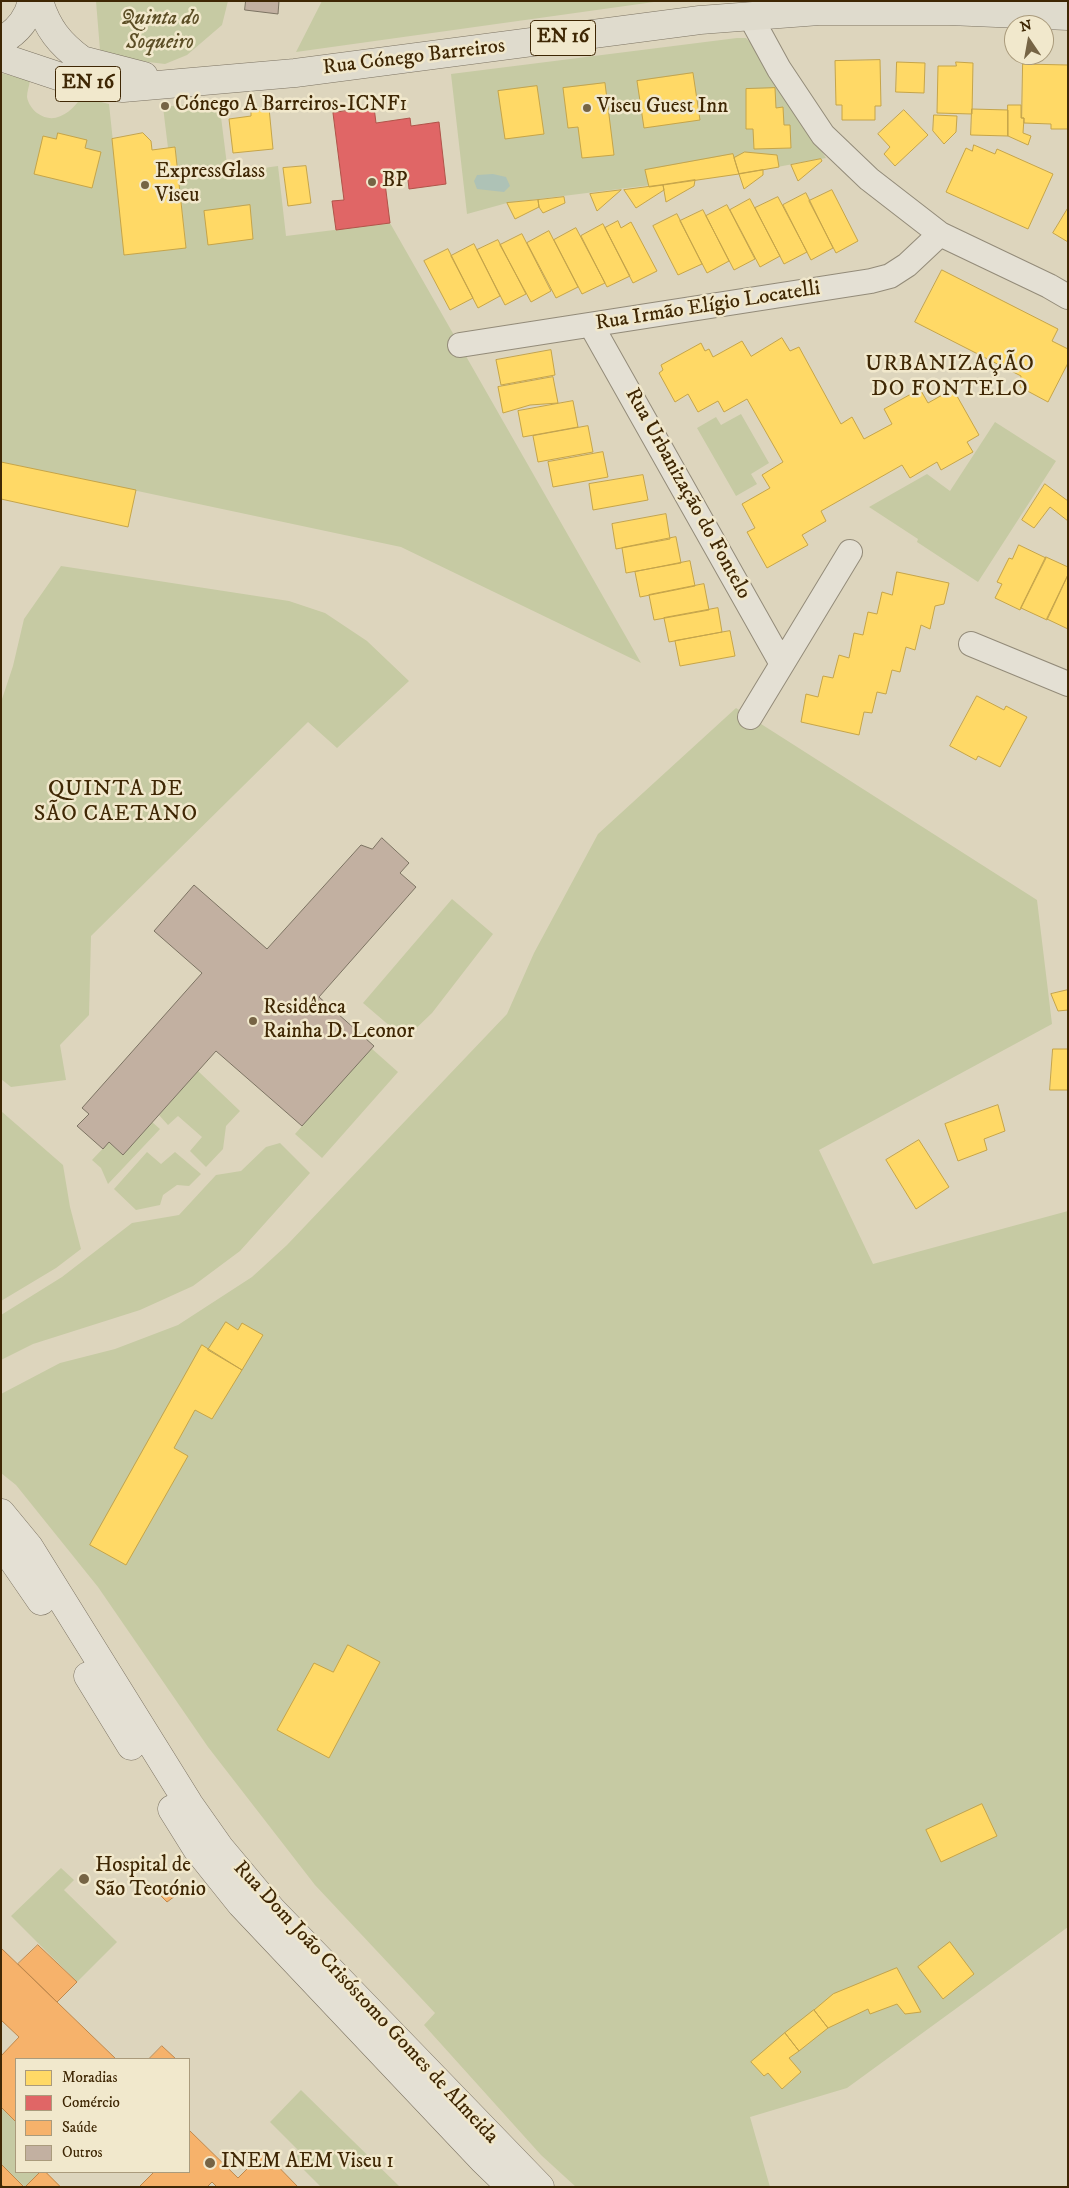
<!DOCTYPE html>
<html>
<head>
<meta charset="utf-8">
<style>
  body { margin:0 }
  #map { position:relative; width:1069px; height:2188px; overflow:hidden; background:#ddd5bd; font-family:"IM FELL DW Pica",serif }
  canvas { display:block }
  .frame { position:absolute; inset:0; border:2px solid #3f2704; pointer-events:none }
  .legend { position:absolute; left:15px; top:2058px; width:175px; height:115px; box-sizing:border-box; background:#f1e8cc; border:1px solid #aa9b7c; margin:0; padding:6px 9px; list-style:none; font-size:15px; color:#3f2704 }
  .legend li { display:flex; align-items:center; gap:10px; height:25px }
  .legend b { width:25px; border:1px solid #aa9b7c }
  .north { position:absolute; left:1004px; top:15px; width:50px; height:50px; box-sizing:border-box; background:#f1e8cc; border:1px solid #aa9b7c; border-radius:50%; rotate:348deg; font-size:14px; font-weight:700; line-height:20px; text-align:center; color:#3f2704 }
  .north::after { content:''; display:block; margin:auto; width:18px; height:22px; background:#766445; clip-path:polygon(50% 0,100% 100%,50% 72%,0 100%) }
</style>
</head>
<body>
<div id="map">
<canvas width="1069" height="2188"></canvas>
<div class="frame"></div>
<ul class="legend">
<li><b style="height:14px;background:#ffd966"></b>Moradias</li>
<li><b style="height:14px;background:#e06666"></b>Comércio</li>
<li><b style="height:14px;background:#f6b26b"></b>Saúde</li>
<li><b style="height:14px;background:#c2b0a1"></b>Outros</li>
</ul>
<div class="north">N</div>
</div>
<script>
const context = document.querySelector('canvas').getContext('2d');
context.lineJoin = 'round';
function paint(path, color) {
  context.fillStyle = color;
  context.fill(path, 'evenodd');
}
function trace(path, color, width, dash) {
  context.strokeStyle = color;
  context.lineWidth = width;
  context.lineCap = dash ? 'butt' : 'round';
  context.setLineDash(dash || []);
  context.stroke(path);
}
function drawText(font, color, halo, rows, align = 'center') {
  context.font = font + ' "IM FELL DW Pica",serif';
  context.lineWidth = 5;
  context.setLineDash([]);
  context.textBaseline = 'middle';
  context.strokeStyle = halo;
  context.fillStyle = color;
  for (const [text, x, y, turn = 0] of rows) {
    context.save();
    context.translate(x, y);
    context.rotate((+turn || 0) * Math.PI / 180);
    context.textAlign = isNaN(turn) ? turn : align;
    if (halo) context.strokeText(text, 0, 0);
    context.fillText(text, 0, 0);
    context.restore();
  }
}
const green = new Path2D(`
  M96,1H228L222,25L187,55L165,64L99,56L100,50Z
  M322,1H661L296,52Z
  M737,38H746L751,43L826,158L739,174L507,203L467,214L451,74Z
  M1,73L30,81C29,86 27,92 27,97C28,103 32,109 37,113C55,126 71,112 82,97L109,104L125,255L186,247L175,147L168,148L163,107L219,101L228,173L278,166L286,236L390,223L641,663L401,547L1,462Z
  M741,414L769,463L751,474L757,484L736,496L697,428L716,417L721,425Z
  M995,422L1056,461L978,582L917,542L918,539L869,507L927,474L950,491Z
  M61,566L289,601L325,613L367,641L409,681L337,748L308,722L91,936L89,1015L60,1045L66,1080L11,1087L1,1079V702L13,666L24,619Z
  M736,708L1037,900L1052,1024L819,1150L873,1264L1068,1211V1927L847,2088L750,2117L770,2187H576L541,2155L424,2025L435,2013L315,1885L208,1747L98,1587L16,1485L1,1473V1394L60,1363L115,1349L178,1325L252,1277L287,1245L507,1014L534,953L598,834Z
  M452,899L493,934L432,1013L405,1039L363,1003Z
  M371,1048L398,1072L322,1158L295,1134Z
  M198,1071L240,1111L226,1126L223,1149L206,1167L190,1151L202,1137L178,1116L168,1125L159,1115Z
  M1,1111L63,1165L70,1207L81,1249L56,1268L1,1301Z
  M152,1122L160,1129L108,1184L101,1168L92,1160L109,1142L123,1155Z
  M280,1143L310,1173L240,1251L193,1286L140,1310L33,1344L1,1360V1315L62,1277L132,1223L179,1215L216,1175L241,1171L266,1147Z
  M147,1152L161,1164L175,1152L201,1174L189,1186L177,1185L163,1195L160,1205L136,1210L114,1189Z
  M61,1868L74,1880L64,1890L117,1942L77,1982L11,1916Z
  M301,2090L400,2187H321L294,2160L300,2152L270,2122Z
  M1,2107L16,2122V2172H40L25,2187L1,2164Z`);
const water = new Path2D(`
  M493,174L506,177L510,186L504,192L477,189L474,181L477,175Z`);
const homes = new Path2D(`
  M880,60L881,106H875V120H842V105H836L835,61Z
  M897,62L925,63L924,93L896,92Z
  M956,62L973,63L972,114L937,113L938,66H956Z
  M1023,64L1068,65V129H1051V124L1024,123V118H1022Z
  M693,73L700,120L644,128L637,81Z
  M605,83L614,155L582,158L578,127L568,128L563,88Z
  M537,86L544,134L505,139L498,91Z
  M775,88L776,108L783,107L784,125H790L791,148L754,149L753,129H746V89Z
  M1008,105H1021V118H1024L1023,133L1031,136L1028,145L1008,136Z
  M269,108L273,149L233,153L229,119L251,116V110Z
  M972,109L1008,110V136L971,135Z
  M904,110L928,135L895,166L884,154L890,147L878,134Z
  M934,115L957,116L956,132L944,144L933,131Z
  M58,133L87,140L85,148L101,152L92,188L34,174L43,136L56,139Z
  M143,133L151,141L152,150L175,147L186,248L124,255L112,139Z
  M974,145L995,154L997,149L1053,174L1028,229L946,192L966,148L972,151Z
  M745,152L777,155L779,167L739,174L734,158Z
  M733,154L739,174L649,187L645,170Z
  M821,159L822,161L798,181L791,165Z
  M306,166L311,203L288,206L283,168Z
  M763,170V175L744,189L739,174Z
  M695,180L694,186L666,202L663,185Z
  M663,185L664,190L636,208L624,190Z
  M621,190L597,211L590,194Z
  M832,190L858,241L836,253L809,201Z
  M806,193L833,248L811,260L783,205Z
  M564,197L565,203L543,213L539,207L538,200Z
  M778,197L807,252L784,264L755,208Z
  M750,199L780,256L760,267L730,210Z
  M538,200L539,207L515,219L507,203Z
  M250,205L253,239L208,245L204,211Z
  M727,205L755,259L734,270L706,216Z
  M1068,208V242L1053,233Z
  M703,210L729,261L707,273L680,221Z
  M677,214L702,264L678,275L653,226Z
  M618,221L621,228L631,222L657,271L633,283L605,228Z
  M603,224L630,276L607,287L581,236Z
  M576,228L605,283L582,294L554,240Z
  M549,231L578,287L556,298L527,243Z
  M522,234L551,291L531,302L500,245Z
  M498,240L526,294L505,305L477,250Z
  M474,244L500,296L478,308L451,256Z
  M448,249L473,298L450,310L424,261Z
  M942,270L1058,329L1052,341L1068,349V363L1048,402L1020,387L1021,376L915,322Z
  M782,338L790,351L799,347L841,424L852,417L864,439L892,424L884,409L920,389L928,403L953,389L979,435L967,442L973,452L941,470L937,462L910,478L902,465L821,511L826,521L802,535L808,545L767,568L747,532L755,528L742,504L770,488L762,475L783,462L747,399L724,412L718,401L698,412L688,394L675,402L659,373L663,370L661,365L701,343L705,351L709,349L713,357L742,341L751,356Z
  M551,350L555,375L501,385L496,360Z
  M553,377L558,403L530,405L503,413L498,387Z
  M573,401L578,427L523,437L518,411Z
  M588,426L593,452L538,462L533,436Z
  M603,452L608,477L553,487L548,462Z
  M1,462L136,490L128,527L1,499Z
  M643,475L648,500L593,510L589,484Z
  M1045,484L1068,501V521L1050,507L1034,528L1022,520Z
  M666,514L670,539L616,549L612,524Z
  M676,537L681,563L626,573L622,548Z
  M1019,545L1046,558L1020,610L995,598L1002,584L997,582L1009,558L1012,559Z
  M1046,557L1068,567V575L1047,620L1021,608Z
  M690,561L695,586L640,597L635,572Z
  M897,572L949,583L944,604L935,606L930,629L921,625L915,650L906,647L900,672L892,670L886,694L877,692L872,713L864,712L859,735L801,722L806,694L818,697L823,676L833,678L839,655L849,658L854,633L863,635L868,612L877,614L882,592L892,595Z
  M1068,575V629L1047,619Z
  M704,584L709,610L654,620L649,595Z
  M718,608L722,632L669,642L664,618Z
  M730,631L735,656L680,666L675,641Z
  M977,696L1004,710L1006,706L1027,717L1000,767L978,756L976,760L950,746Z
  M1068,990V1010L1058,1011L1051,994Z
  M1053,1049H1068V1090H1050Z
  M998,1105L1005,1131L984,1139L987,1150L958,1161L945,1124Z
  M919,1140L949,1187L916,1209L886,1160Z
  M226,1322L238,1330L242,1323L263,1335L242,1370L208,1350Z
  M202,1345L242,1370L212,1419L195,1410L174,1448L188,1456L126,1565L90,1545Z
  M348,1645L380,1662L329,1758L277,1730L314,1663L333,1672Z
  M982,1804L997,1836L941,1862L926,1830Z
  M950,1942L974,1974L943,1999L918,1967Z
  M897,1968L921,2012L905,2014L897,2004L870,2014L868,2009L828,2028L814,2010L833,1994Z
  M814,2010L828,2028L799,2051L785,2033Z
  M785,2033L799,2051L789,2058L801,2072L782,2089L768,2073L764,2076L751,2062Z`);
const shops = new Path2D(`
  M374,107L376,123L410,118L411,126L439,122L446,184L409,189L408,180L385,183L390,223L336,230L332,201L344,200L333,113Z`);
const health = new Path2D(`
  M173,1886L179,1893L167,1902L161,1896Z
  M38,1945L77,1982L57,2002L18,1964Z
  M1,1948L116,2059H16V2122L1,2107Z
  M1,2020L19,2037L1,2056Z
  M162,2046L176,2059H149Z
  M189,2130L238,2178L264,2152L298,2187H217L212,2182L207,2187H25L40,2172H189Z
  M1,2164L24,2187H4L1,2184Z
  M46,2172H154L139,2187H61Z`);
const building = new Path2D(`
  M246,1H279L278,14L245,10Z
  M382,838L409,863L400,873L416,887L319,997L374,1046L302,1126L216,1051L123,1155L109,1142L103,1149L77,1126L89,1114L82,1108L202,973L154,931L194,885L267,949L361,845L372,849Z`);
const street = new Path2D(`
  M750,16L779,69L823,135L869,179L940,234L1049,286L1068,297
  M591,325L782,664
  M460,345L871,281L890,276L907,265L940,234
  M971,644L1068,684
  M750,717L850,552`);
const secondary = new Path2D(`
  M1,1513L29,1547L189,1804L220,1848L272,1910L540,2187
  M1,1543L41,1601
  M88,1676L131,1746
  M172,1809L197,1849L241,1904L483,2160L511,2187`);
const primary = new Path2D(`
  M39,1C47,28 60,44 82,60L144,76
  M1,41C17,32 28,19 32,1
  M1,57L79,83L123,88L295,73L700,20L819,11H949L1068,16`);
const markers = [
  [165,106,5,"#766445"],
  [587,108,5,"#766445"],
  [372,182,5,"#766445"],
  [145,185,5,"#766445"],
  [253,1021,5,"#766445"],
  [84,1879,6,"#766445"],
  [210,2163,6,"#766445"]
];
const shields = [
  [563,38,65],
  [88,84,65]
];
const shieldNames = [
  ["EN 16",563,38],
  ["EN 16",88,84]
];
const parkNames = [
  ["Quinta do",160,20],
  ["Soqueiro",160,44]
];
const streetNames = [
  ["Rua Cónego Barreiros",414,58,-7],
  ["Rua Irmão Elígio Locatelli",708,307,-9],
  ["Rua Urbanização do Fontelo",687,494,61],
  ["Rua Dom João Crisóstomo Gomes de Almeida",365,2003,47]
];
const poiNames = [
  ["Cónego A Barreiros-ICNF1",175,106],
  ["Viseu Guest Inn",597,108],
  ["ExpressGlass",155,173],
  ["Viseu",155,197],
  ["BP",382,182],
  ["Residênca",263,1009],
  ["Rainha D. Leonor",263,1033],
  ["Hospital de",95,1867],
  ["São Teotónio",95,1891],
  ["INEM AEM Viseu 1",221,2163]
];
const neighbourhoodNames = [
  ["URBANIZAÇÃO",950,365],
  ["DO FONTELO",950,390],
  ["QUINTA DE",116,790],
  ["SÃO CAETANO",116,815]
];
paint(green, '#c6caa3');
paint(water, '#aec2b6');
paint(homes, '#ffd966');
trace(homes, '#c5a449', 1);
paint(shops, '#e06666');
trace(shops, '#b05349', 1);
paint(health, '#f6b26b');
trace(health, '#bf884c', 1);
paint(building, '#c2b0a1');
trace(building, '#7c7362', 1);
trace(street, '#938b79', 26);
trace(secondary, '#7c7362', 29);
trace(primary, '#7c7362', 29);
trace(street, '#e4e0d4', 24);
trace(secondary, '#e4e0d4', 28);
trace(primary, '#dfdbcd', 28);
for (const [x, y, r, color] of markers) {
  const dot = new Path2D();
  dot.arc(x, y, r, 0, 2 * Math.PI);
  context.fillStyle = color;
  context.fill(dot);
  trace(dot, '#f1e8cc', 2);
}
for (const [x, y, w] of shields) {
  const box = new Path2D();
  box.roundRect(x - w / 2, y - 17.5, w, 35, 4);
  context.fillStyle = '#f1e8cc';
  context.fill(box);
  trace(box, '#3f2704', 1);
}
drawText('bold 20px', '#3f2704', null, shieldNames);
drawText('italic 21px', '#5c4e26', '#f1e8cc', parkNames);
drawText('21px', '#3f2704', '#f1e8cc', streetNames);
drawText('21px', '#3f2704', '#f1e8cc', poiNames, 'left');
context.letterSpacing = '1px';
drawText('22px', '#3f2704', '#f1e8cc', neighbourhoodNames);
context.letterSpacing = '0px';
</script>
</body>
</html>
